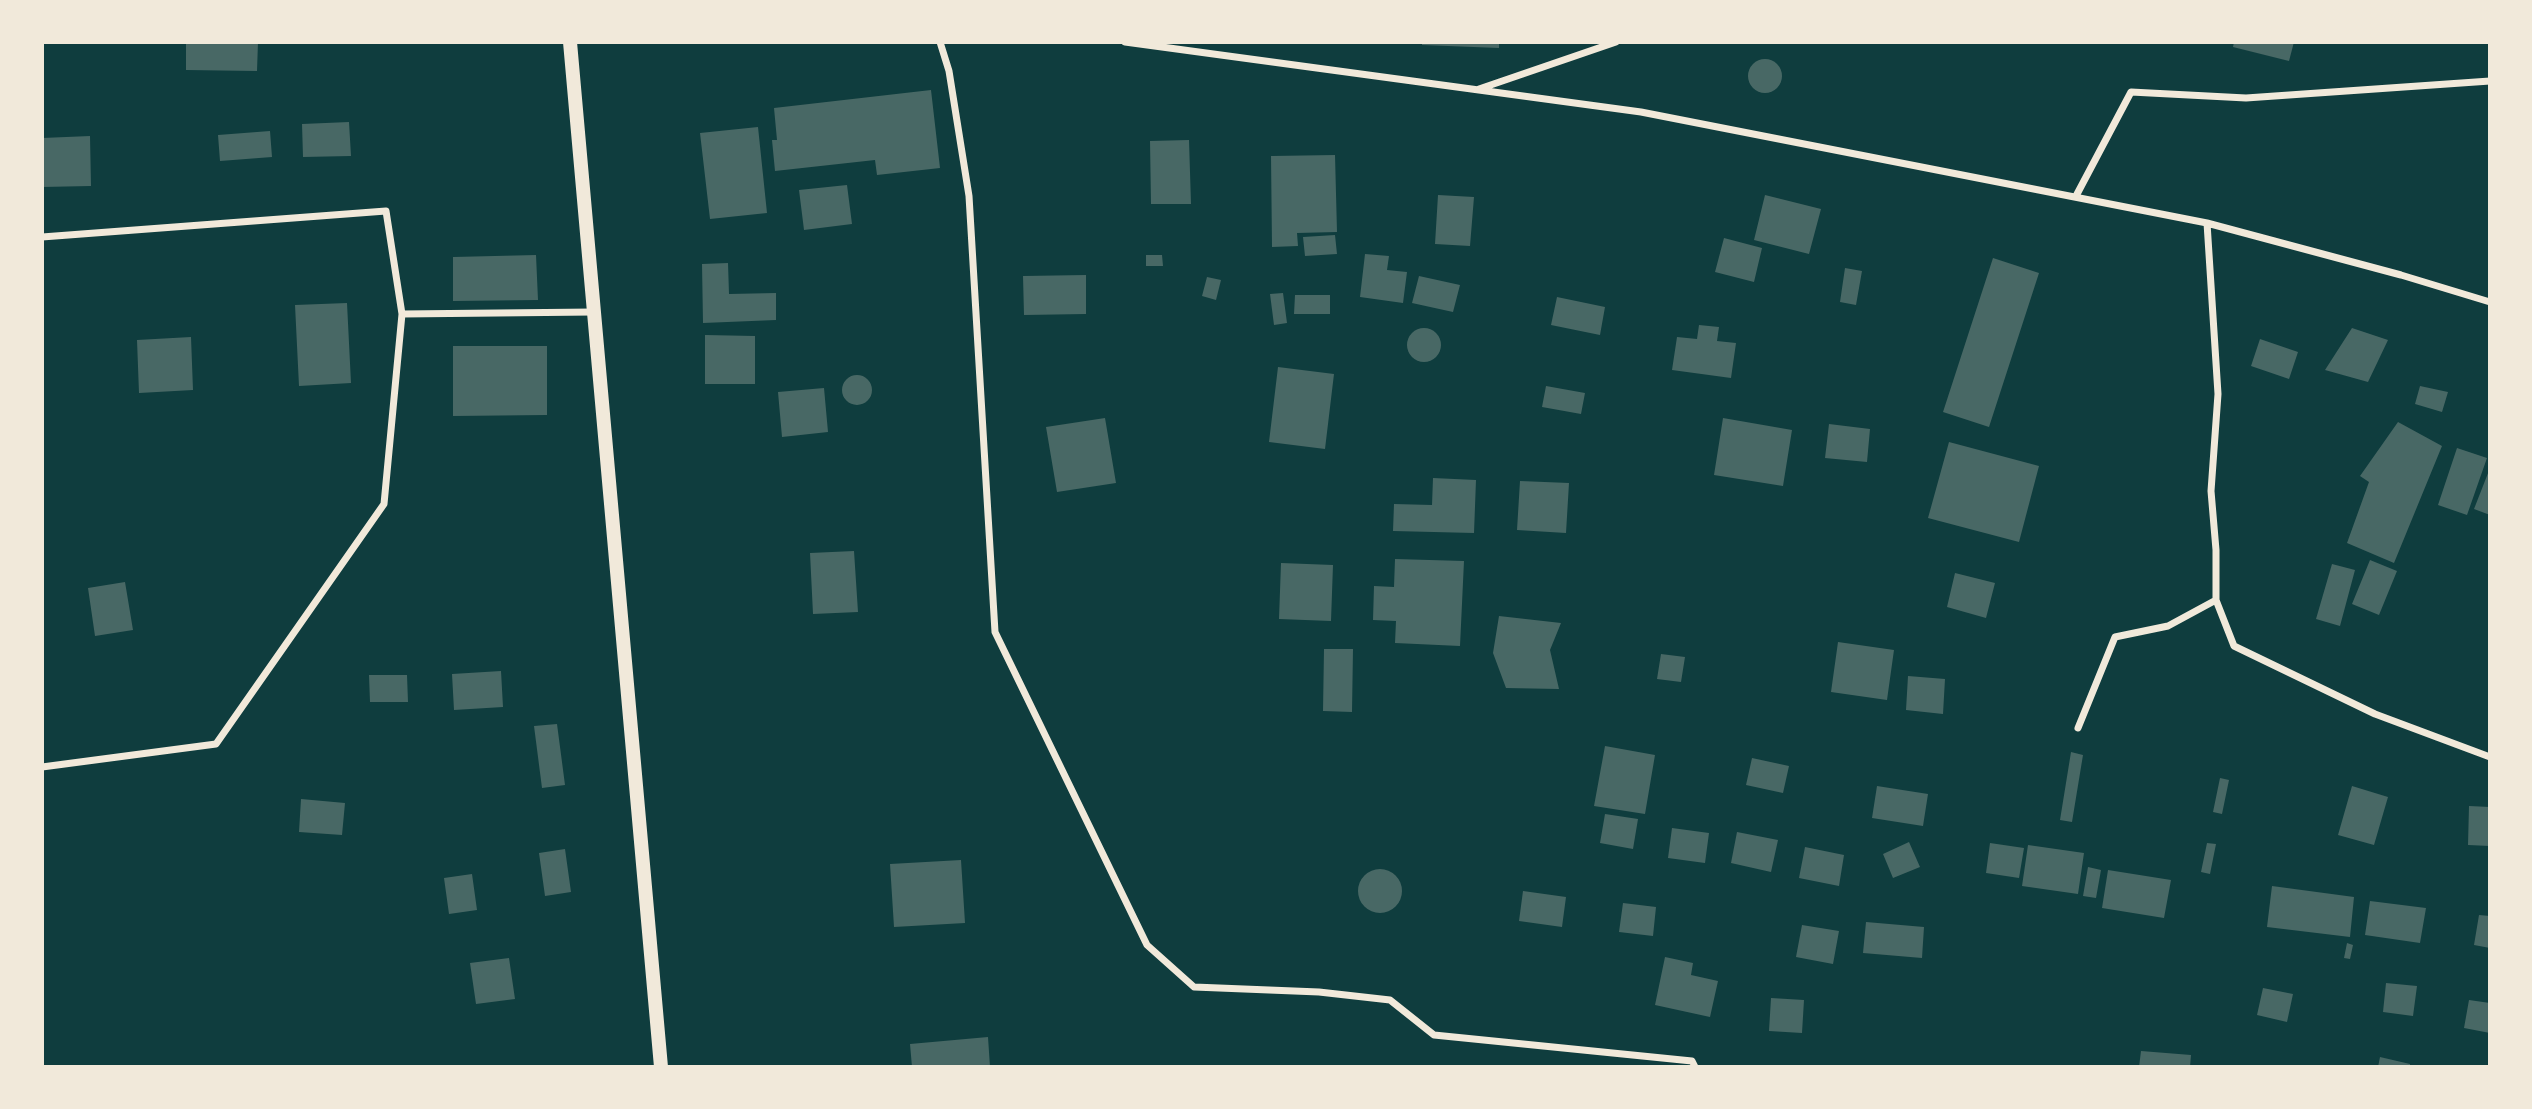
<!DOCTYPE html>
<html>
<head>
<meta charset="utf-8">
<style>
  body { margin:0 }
  #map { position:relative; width:2532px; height:1109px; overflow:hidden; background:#0f3d3e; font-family:"PT Sans",sans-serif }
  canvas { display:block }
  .frame { position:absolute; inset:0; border:44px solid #f1e9da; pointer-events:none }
</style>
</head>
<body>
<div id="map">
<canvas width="2532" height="1109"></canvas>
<div class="frame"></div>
</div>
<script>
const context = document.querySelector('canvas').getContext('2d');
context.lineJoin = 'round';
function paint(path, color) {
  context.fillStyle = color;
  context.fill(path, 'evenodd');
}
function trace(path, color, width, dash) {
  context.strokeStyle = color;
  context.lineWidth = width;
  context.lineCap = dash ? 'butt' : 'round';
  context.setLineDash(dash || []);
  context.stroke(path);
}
const building = new Path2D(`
  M186,42H258L257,71L186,70Z
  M1422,42H1499V48L1422,45Z
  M2234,42H2294L2289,61L2233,47Z
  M1748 76a17 17 0 1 1 34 0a17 17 0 1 1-34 0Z
  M931,90L940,168L877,175L875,160L775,171L772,140H777L774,108Z
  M349,122L351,156L303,157L302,124Z
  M758,127L767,213L710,219L700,133Z
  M270,131L272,157L220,161L218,135Z
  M90,136L91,186L42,187V138Z
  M1189,140L1191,204H1151L1150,141Z
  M1335,155L1337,232L1297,233L1298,246L1272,247L1271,156Z
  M847,185L852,224L804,230L799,190Z
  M1438,195L1474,197L1470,246L1435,244Z
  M1765,195L1821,209L1809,254L1754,240Z
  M1335,235L1337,254L1305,256L1303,237Z
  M1724,238L1762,248L1754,282L1715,272Z
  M1365,254L1389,256L1387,270L1407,272L1403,303L1360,297Z
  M536,255L538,300L453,301V257Z
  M1146,255H1162L1163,266H1146Z
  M1993,258L2039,273L1989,427L1943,412Z
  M728,263L729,294L776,293V320L703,323L702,264Z
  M1845,268L1862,271L1856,305L1840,302Z
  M1086,275V314L1024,315L1023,276Z
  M1419,276L1460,285L1453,312L1412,303Z
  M1207,277L1221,280L1216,300L1202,296Z
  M1283,293L1287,323L1274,325L1270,294Z
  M1295,295H1330V314H1294Z
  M1557,297L1605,307L1600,335L1551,325Z
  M347,303L351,383L299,386L295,305Z
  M1699,325L1719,327L1717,341L1736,343L1731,378L1672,370L1677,337L1697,339Z
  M2352,328L2388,340L2368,382L2325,370Z
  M1407 345a17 17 0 1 1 34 0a17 17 0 1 1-34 0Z
  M705,335L755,336V384H705Z
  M191,337L193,390L139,393L137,340Z
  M2260,339L2298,352L2289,379L2251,366Z
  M453,346H547V415L453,416Z
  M1278,367L1334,374L1325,449L1269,442Z
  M842 390a15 15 0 1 1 30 0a15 15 0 1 1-30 0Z
  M1546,386L1585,393L1581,414L1542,407Z
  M2420,386L2448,392L2442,412L2415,404Z
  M824,388L828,432L782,437L778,392Z
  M1105,418L1116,483L1057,492L1046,427Z
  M1723,418L1792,430L1783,486L1714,475Z
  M2398,422L2442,446L2394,563L2347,543L2369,482L2360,476Z
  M1829,424L1870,429L1867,462L1825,458Z
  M1949,442L2039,466L2019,542L1928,518Z
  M2457,448L2487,458L2467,515L2438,505Z
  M2490,468V515L2474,509Z
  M1433,478L1476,480L1474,533L1393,531L1394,504L1432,505Z
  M1520,481L1569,483L1566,533L1517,530Z
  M854,551L858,612L813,614L810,553Z
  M1395,559L1464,561L1460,646L1395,643L1396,621L1373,620L1374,586L1394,587Z
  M2370,560L2397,571L2379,615L2352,604Z
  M1281,563L1333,565L1331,621L1279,619Z
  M2332,564L2355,570L2340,626L2316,619Z
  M1955,573L1995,583L1986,618L1947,607Z
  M125,582L133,630L95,636L88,588Z
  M1499,616L1561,623L1550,650L1559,689L1506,688L1493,653Z
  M1838,642L1894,650L1887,700L1831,692Z
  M1324,649H1353L1352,712L1323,711Z
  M1661,654L1685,657L1681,682L1657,679Z
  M501,671L503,707L454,710L452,674Z
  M369,675H407L408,702H370Z
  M1908,676L1945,679L1943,714L1906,710Z
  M557,724L565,785L542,788L534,726Z
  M1605,746L1655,755L1645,814L1594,806Z
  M2071,752L2083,755L2072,822L2060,820Z
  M1752,758L1789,766L1783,793L1746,785Z
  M2220,778L2229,780L2222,814L2213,812Z
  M1877,786L1928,794L1923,826L1872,818Z
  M2352,786L2388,797L2374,845L2338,835Z
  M301,799L345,803L342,835L299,832Z
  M2469,806L2490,807V846L2468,845Z
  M1605,814L1638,819L1633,849L1600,843Z
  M1672,828L1709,833L1705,863L1668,858Z
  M1737,832L1778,840L1771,872L1731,863Z
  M1909,842L1920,867L1893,878L1883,854Z
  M1990,843L2024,848L2019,878L1986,873Z
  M2207,843L2216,844L2210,874L2201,872Z
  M2028,845L2084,853L2078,894L2022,886Z
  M1805,847L1844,855L1839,886L1799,878Z
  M565,849L571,892L545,896L539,853Z
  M961,860L965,923L894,927L890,864Z
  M2088,867L2101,870L2096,898L2083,896Z
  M1358 891a22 22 0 1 1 44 0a22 22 0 1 1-44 0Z
  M2108,870L2171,880L2164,918L2102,908Z
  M472,874L477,910L449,914L444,878Z
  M2272,886L2354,897L2350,937L2267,927Z
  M1523,891L1566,897L1562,927L1519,921Z
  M2370,901L2426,908L2420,943L2365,935Z
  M1623,903L1656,907L1653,936L1619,932Z
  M2479,915L2490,916V948L2474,945Z
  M1866,922L1924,927L1922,958L1863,953Z
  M1802,925L1839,931L1833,964L1796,957Z
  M2347,943L2353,945L2350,959L2344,958Z
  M1665,957L1693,963L1691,975L1718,981L1710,1017L1655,1005Z
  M509,958L515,999L476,1004L470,963Z
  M2386,983L2417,986L2413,1016L2383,1012Z
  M2263,988L2293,994L2287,1022L2257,1015Z
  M1771,998L1804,1000L1802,1033L1769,1031Z
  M2469,1000L2490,1003V1033L2464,1028Z
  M988,1037L990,1067H912L910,1044Z
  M2141,1051L2191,1055L2190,1067H2139Z
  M2380,1057L2410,1064V1067H2378Z`);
const minor = new Path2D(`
  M940,42L949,71L969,196L995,632L1147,945L1194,987L1319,992L1390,1000L1434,1035L1692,1061L1695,1067
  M1125,42L1641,112L2207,223L2401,275L2490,302
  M1479,89L1616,42
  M2076,196L2131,92L2246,98L2490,81
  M2207,223L2218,394L2211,491L2216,550V600L2234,646L2375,714L2490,757
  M42,237L386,211L402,314L384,504L216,744L42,767
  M402,314L593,312
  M2078,728L2115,637L2168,626L2216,600`);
const secondary = new Path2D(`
  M570,42L661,1067`);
paint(building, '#486865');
trace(minor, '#f1e9da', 7);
trace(secondary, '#f1e9da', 14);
</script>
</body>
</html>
